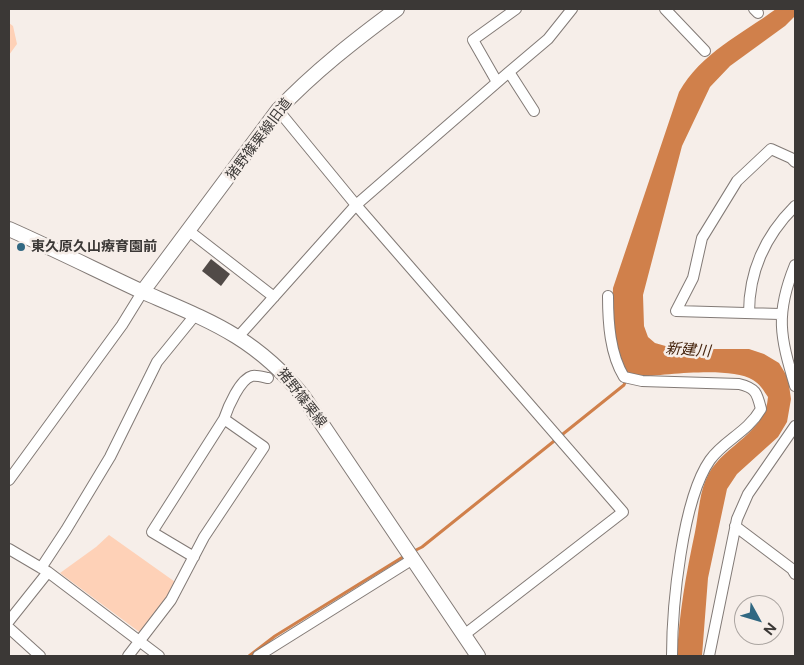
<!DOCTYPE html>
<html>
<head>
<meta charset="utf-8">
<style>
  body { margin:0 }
  #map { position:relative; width:804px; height:665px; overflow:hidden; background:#f6eee9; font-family:"Public Sans",sans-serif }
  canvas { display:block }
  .frame { position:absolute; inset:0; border:10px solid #3b3836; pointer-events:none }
  .north { position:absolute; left:734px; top:595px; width:50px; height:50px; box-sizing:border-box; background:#f6eee9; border:1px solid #aba5a1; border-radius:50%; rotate:129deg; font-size:14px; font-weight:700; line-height:20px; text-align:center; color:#3b3836 }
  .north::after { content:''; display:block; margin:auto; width:18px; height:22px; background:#316882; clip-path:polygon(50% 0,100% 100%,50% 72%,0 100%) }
</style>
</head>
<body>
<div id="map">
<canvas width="804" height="665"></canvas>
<div class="frame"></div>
<div class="north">N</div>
</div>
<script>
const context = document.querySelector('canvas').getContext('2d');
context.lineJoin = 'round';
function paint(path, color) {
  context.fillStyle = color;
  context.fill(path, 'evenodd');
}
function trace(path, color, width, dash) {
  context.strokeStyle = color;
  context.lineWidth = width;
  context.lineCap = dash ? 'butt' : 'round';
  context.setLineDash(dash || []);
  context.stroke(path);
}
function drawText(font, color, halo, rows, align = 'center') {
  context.font = font + ' "Public Sans","Noto Sans JP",sans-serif';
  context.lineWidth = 5;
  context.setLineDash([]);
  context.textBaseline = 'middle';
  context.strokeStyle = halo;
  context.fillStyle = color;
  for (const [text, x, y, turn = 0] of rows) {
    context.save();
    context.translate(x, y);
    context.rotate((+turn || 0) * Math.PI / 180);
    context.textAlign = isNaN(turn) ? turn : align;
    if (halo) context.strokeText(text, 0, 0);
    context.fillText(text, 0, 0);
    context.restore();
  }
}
const green = new Path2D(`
  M9,23L13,26L17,44L9,55Z
  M109,535L178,584L142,634L60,573L96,547Z`);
const water = new Path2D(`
  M776,9H795V16L785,26L730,66L710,87L682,146L643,295L644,326L648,337L655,343L676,349H749L764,354L779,363L788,378L791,399L787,422L778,437L737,474L727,489L708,578L702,656H677C679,614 686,574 695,532C699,513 699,491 709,473C725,445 766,432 768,397C764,391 760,384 753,380C731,366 665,375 638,377L628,374C613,350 612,315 613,288L679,92C701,53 742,34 776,9Z`);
const stream = new Path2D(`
  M412,552L422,547L624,385L626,380
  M249,656L275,636L406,555`);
const building = new Path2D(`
  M211,259L230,274L221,286L202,271Z`);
const street = new Path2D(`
  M665,9L705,51
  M754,9L758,13
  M509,72L548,39L572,9
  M497,82L473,40L516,9
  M278,110L356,205L623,512L464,635
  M189,231L274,297
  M795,265C775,314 780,336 795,386
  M608,296C608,323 610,354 624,377L642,381L739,384C756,388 757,393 761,409C747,433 724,440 710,460C682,500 672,607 672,656
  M749,313C749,271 765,236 795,206
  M780,314L676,311L693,278L702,238L737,181L771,149L791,158L795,162
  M238,337L356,205L509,72L534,111
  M9,480L122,325L143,291
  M735,526L792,569L795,574
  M9,549L48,572L159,656
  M194,557L152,532L224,419C228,407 240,379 252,376C256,375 263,377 268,378
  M41,568L66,530L110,457L157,362L196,314
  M9,621L48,572
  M9,628L40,656
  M128,656L171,600L204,537L264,447L224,419
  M258,656L413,559
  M709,656L737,519L748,494L795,426`);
const secondary = new Path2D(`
  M9,229C54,249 98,271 143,292C210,321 255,337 303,396L478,656
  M143,291L278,110C314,72 355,40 397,9`);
const markers = [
  [21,247,5,"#316882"]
];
const streetNames = [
  ["猪野篠栗線旧道",259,139,-53],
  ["猪野篠栗線",302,398,52]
];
const poiNames = [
  ["東久原久山療育園前",31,247]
];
const waterNames = [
  ["新建川",688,350,4]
];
paint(green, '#fed1b7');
paint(water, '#d0804b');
trace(stream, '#d0804b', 3);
paint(building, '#514a47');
trace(street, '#827a76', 12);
trace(secondary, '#827a76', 16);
trace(street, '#fff', 10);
trace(secondary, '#fff', 14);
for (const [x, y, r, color] of markers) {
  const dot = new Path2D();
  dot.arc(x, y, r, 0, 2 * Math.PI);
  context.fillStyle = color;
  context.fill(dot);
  trace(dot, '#f6eee9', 2);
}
drawText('14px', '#3b3836', '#f6eee9', streetNames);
drawText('bold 14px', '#3b3836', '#f6eee9', poiNames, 'left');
drawText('italic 15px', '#46250e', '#f6eee9', waterNames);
</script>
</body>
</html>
